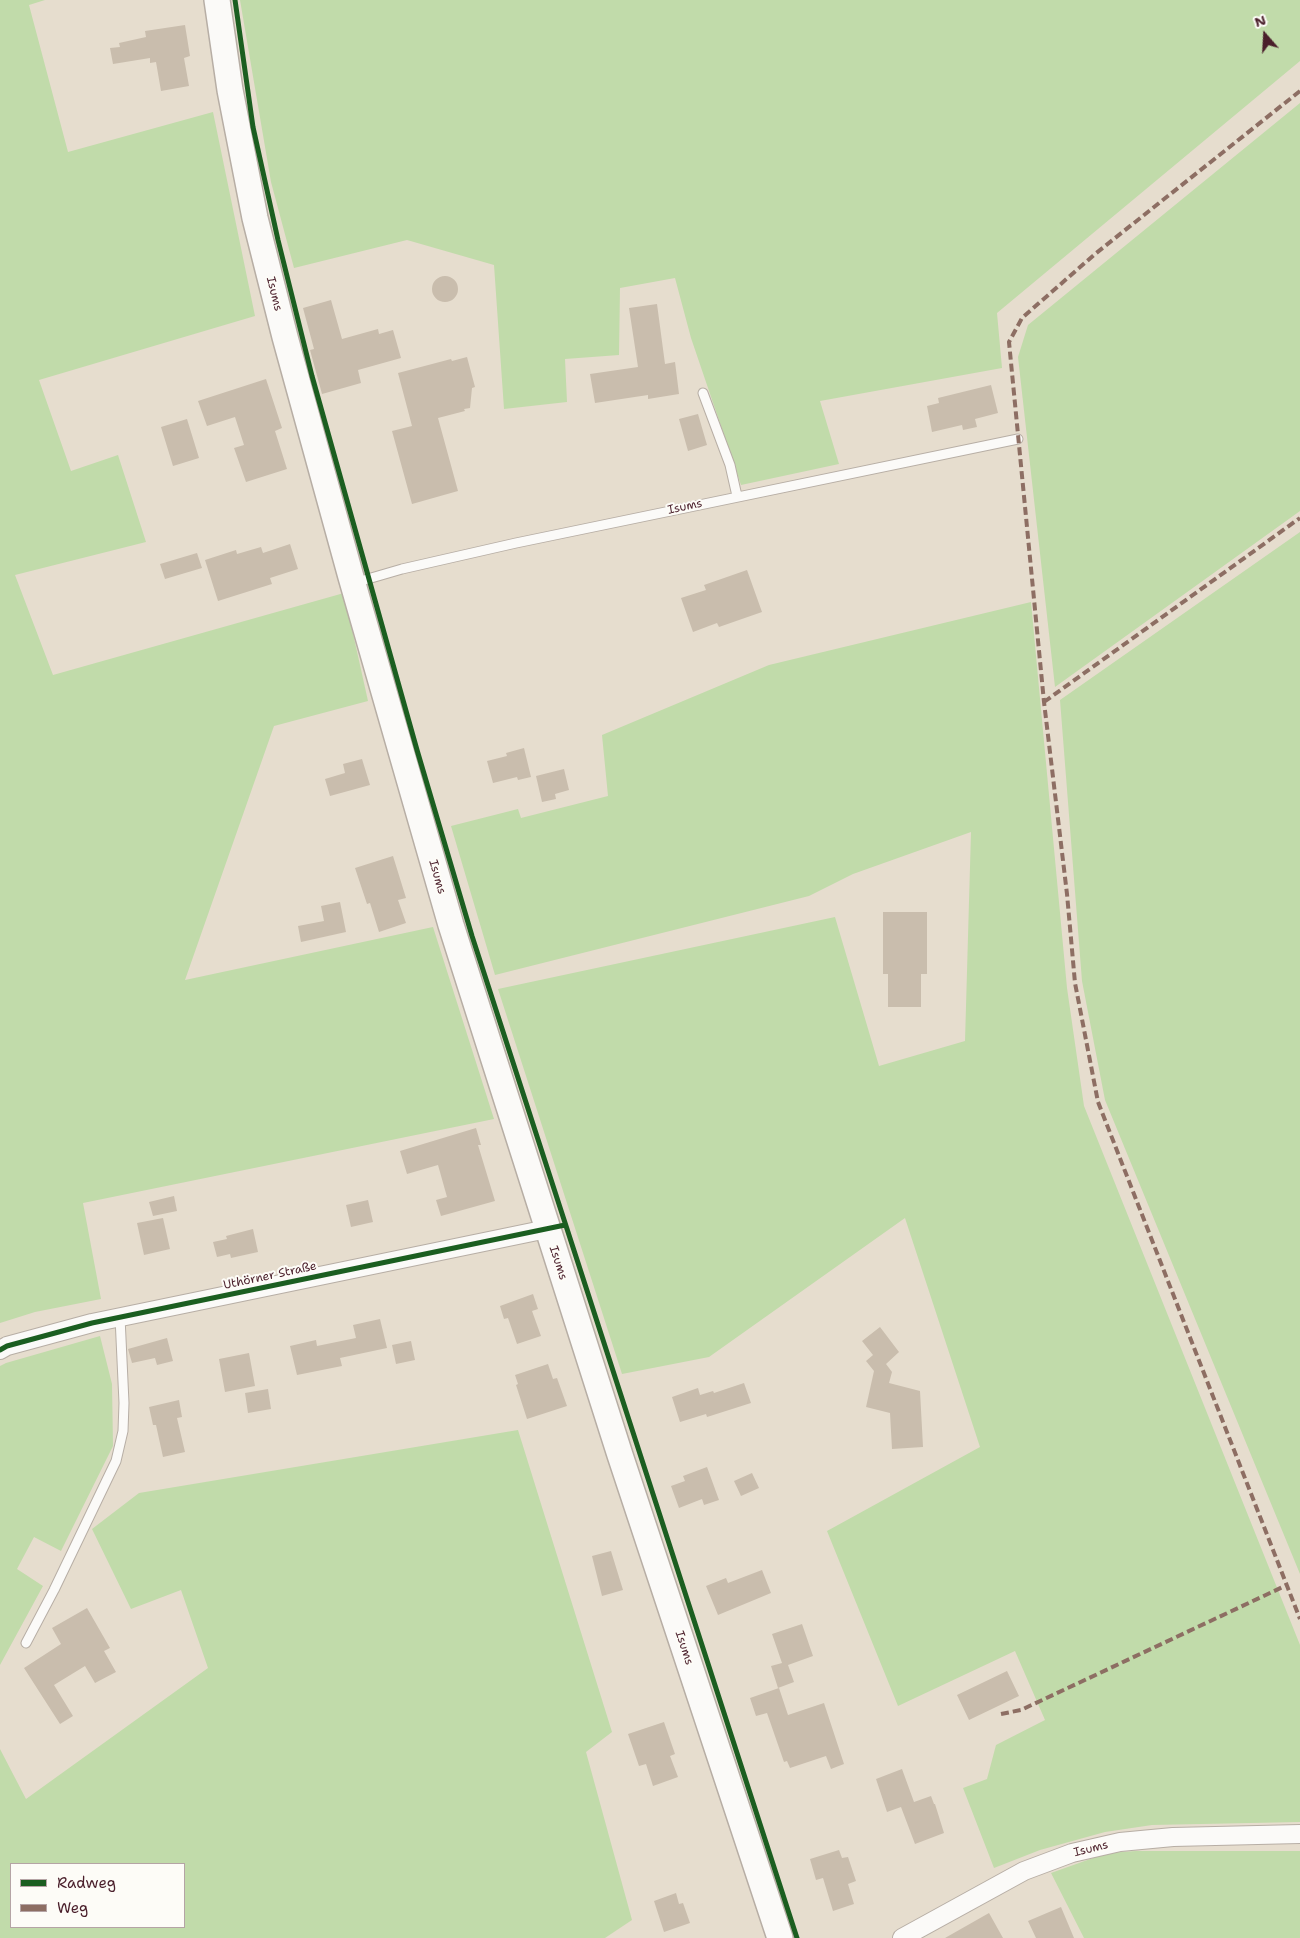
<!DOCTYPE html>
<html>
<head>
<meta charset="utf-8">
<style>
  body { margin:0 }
  #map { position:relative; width:1300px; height:1938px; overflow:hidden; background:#e6ddce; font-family:"Shantell Sans",sans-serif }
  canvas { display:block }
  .legend { position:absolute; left:10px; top:1863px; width:175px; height:65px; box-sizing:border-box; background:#fdfcf7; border:1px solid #b5a4a5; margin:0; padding:6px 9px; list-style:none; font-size:15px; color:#4a1f2b }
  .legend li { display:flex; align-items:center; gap:10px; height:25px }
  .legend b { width:25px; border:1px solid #b5a4a5 }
  .north { position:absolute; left:1240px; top:10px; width:50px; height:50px; -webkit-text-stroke:4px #fdfcf7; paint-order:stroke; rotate:341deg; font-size:14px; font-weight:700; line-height:20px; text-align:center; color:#4a1f2b }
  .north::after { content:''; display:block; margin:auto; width:18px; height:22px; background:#4a1f2b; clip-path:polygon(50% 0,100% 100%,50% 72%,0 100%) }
</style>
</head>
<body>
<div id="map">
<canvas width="1300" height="1938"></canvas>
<ul class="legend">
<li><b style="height:6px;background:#1b5e20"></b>Radweg</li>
<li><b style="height:6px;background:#8d6e63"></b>Weg</li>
</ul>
<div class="north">N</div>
</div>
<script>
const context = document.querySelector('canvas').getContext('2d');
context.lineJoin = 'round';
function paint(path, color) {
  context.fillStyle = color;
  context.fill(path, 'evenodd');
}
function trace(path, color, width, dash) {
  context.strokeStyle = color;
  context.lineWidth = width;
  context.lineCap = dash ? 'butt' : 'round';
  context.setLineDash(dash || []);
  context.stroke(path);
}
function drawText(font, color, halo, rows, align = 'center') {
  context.font = font + ' "Shantell Sans",sans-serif';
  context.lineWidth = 4;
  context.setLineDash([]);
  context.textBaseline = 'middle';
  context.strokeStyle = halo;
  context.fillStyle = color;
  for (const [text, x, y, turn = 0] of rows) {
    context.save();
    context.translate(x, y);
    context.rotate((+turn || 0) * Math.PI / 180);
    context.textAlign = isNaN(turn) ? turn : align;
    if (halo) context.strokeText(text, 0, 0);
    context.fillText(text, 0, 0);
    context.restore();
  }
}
const green = new Path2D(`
  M0,0H45L29,5L68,152L213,112L255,316L39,380L71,471L118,455L146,542L15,575L53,675L344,593L368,701L274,726L185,980L433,927L494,1119L83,1203L101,1299L35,1312L0,1323Z
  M240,0H1300V61L997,313L1002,368L820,401L839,464L741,485L691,338L675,278L620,288L619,355L565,359L567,402L504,409L494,265L407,240L294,268L271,182Z
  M1300,103V511L1055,687L1018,357L1028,325Z
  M1300,532V1574L1105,1100L1082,981L1060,700Z
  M1031,602L1067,988L1084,1106L1300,1645V1822L1152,1825L1105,1832L1040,1850L994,1868L963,1788L987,1779L996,1745L1045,1720L1015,1651L898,1706L827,1531L980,1447L905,1218L709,1357L622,1374L498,989L835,917L879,1066L965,1041L971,832L853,874L809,896L495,975L451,826L518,809L521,818L608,796L602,735L769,665Z
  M100,1336L112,1384L113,1446L61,1551L34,1537L17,1569L43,1586L0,1665V1366L6,1363Z
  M518,1430L612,1732L586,1752L632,1920L605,1938H0V1749L26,1799L208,1668L181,1590L131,1609L92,1529L139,1493ZM11,1864H184V1927H11Z
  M1136,1851H1300V1938H1084L1051,1873L1107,1853Z`);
const building = new Path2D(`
  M185,25L190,56L184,58L189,86L161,91L156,62L150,63V58L113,64L110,48L120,47L119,43L146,37L145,31Z
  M432 289a13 13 0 1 1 26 0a13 13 0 1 1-26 0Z
  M331,300L342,339L378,329L379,334L393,330L401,358L358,370L361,383L322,394L310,350L314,349L303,308Z
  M657,304L665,364L675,362L679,394L648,399V395L595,403L590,374L638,367L629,308Z
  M467,357L475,387L472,388L470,408L464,409L465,411L438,418L458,491L412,504L392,431L412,426L398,373L451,359L452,361Z
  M266,379L282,428L275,431L287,469L246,482L234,448L244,445L235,417L207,426L198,401Z
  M991,385L998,413L975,419L977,427L963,430L962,425L932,432L927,406L939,403L938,398Z
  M698,414L707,445L688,451L679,419Z
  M187,419L199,458L173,466L161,427Z
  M290,544L298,569L270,578L272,584L218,601L205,560L236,550L237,554L261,547L263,553Z
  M197,553L202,568L165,579L160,564Z
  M747,570L762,612L719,627L717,623L693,632L681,598L706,590L704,585Z
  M524,748L531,777L518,780L517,777L493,783L487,761L507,756L506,753Z
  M362,759L370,785L330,796L325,779L345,773L343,764Z
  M564,769L569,790L555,794L556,799L542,802L536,776Z
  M393,856L406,898L398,900L406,923L379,932L370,903L367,904L355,868Z
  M340,902L346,932L301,942L298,926L324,921L321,906Z
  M883,912H927V974H921V1007H888V974H883Z
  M476,1128L481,1145H478L495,1201L441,1216L436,1200L447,1197L438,1165L407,1174L400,1151Z
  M174,1196L177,1211L153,1216L149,1202Z
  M368,1200L373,1222L351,1227L346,1205Z
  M163,1218L170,1249L144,1255L137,1223Z
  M253,1229L258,1252L231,1258L230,1254L217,1257L213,1242L227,1239L226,1236Z
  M533,1294L538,1309L532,1311L541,1336L517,1344L508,1318L504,1319L500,1306Z
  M380,1319L387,1348L340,1358L342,1366L297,1375L290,1346L316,1340L317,1346L356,1338L353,1325Z
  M880,1327L899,1352L886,1364L892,1372L889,1383L920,1391L923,1447L892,1449L890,1413L866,1407L874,1371L866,1361L873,1355L862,1341Z
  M167,1338L173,1361L157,1365L155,1358L132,1363L128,1349Z
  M411,1341L415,1360L396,1364L392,1345Z
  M249,1353L255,1386L225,1392L219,1359Z
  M548,1364L553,1379L557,1378L567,1406L527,1419L516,1385L518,1384L515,1375Z
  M744,1383L751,1403L707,1417L706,1414L680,1422L672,1397L698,1388L700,1395L713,1391L714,1393Z
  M268,1389L271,1409L248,1413L245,1393Z
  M179,1400L182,1417L177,1418L185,1452L163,1457L156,1425H153L149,1407Z
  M707,1467L719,1500L704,1505L702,1499L679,1508L671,1486L685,1481L683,1476Z
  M752,1473L759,1488L741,1496L734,1481Z
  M611,1551L623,1590L602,1596L592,1556Z
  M762,1570L771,1593L718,1615L706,1586L726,1578L728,1583Z
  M87,1608L110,1648L104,1651L116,1672L95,1683L85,1666L54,1685L73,1716L60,1724L24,1668L61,1644L52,1628Z
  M802,1624L813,1656L788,1665L794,1682L778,1688L771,1666L782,1663L772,1634Z
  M1007,1671L1019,1696L969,1720L957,1695Z
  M779,1688L788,1715L824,1703L844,1764L831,1769L826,1756L790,1768L787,1761L784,1762L767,1713L756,1716L750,1698Z
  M664,1722L675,1754L670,1756L678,1777L653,1786L646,1764L639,1766L628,1734Z
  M902,1769L914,1802L931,1796L934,1804H935L944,1833L915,1844L901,1807L887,1812L876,1779Z
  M839,1850L842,1858L848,1857L856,1881L848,1884L854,1904L833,1911L823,1878L816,1880L810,1859Z
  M676,1893L679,1904L683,1903L690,1923L664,1932L654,1901Z
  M1061,1907L1074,1938H1036L1028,1921Z
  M989,1913L1003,1938H945Z`);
const lane = new Path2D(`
  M703,393L730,465L737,496
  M354,583L402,569L516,543L1018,439
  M26,1643L54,1590L116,1461L123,1431L124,1403L120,1317`);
const street = new Path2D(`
  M0,1350L7,1346L92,1323L547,1229
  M902,1938L1024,1871L1072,1853L1120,1842L1173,1837L1300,1834`);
const secondary = new Path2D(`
  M217,0L230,90L255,218L285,337L351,577L451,925L620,1455L780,1938`);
const quiet = new Path2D(`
  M1300,91L1095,254L1022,318L1009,342L1044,702L1067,894L1075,983L1098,1102L1300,1619
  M1044,702L1300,518
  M1001,1714L1021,1710L1287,1585`);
const cycleway = new Path2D(`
  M235,0L253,127L278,240L312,376L417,750L472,936L797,1938
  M0,1350L7,1346L92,1323L565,1225`);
const streetNames = [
  ["Isums",274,294,76],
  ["Isums",685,507,-12],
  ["Isums",437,877,74],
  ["Isums",558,1263,72],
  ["Uthörner Straße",270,1276,-12],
  ["Isums",684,1648,72],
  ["Isums",1091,1849,-14]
];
paint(green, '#c1dbaa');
paint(building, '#c9bdad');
trace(lane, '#b7aea5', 11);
trace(street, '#b7aea5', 20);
trace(secondary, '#b7aea5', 28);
trace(lane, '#fbfaf8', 9);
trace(street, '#fbfaf8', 18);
trace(secondary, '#fbfaf8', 25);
trace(quiet, '#8d6e63', 4, [8, 4]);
trace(cycleway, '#1b5e20', 5);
drawText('12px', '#4a1f2b', '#fdfcf7', streetNames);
</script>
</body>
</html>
